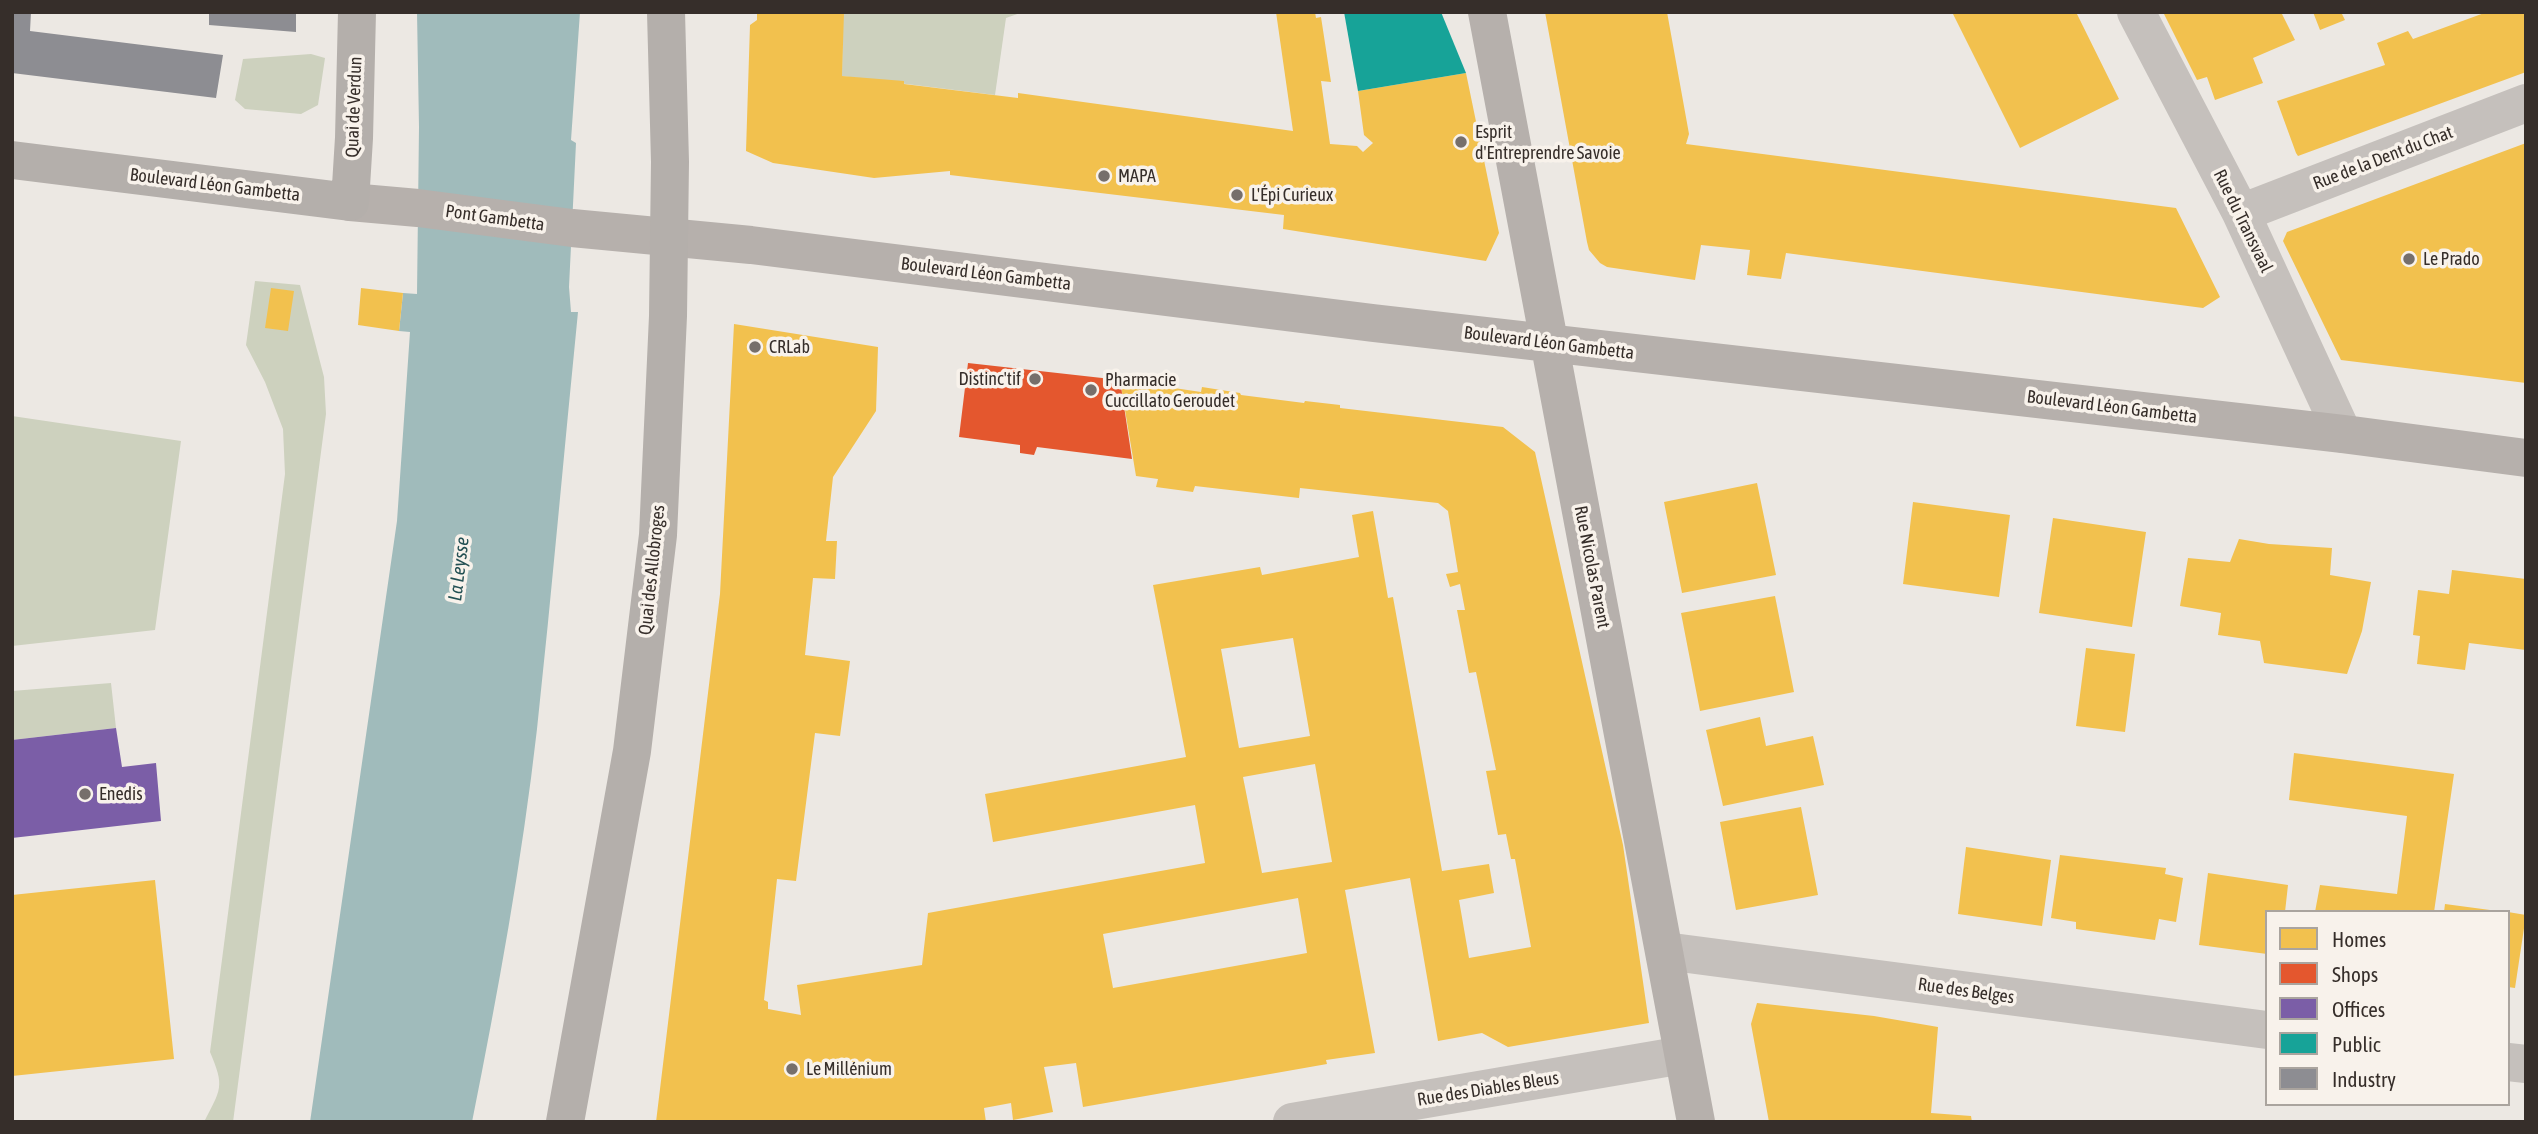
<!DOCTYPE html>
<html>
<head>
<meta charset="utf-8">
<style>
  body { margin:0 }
  #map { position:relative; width:2538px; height:1134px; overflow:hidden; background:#ece8e3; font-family:"Asap Condensed",sans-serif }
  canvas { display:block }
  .frame { position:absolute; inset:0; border:14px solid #362e2a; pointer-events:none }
  .legend { position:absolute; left:2265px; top:910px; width:245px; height:196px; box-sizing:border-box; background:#f8f2eb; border:2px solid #aaa49e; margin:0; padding:9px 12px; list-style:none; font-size:21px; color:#362e2a }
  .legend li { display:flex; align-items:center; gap:14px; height:35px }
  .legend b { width:35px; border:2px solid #aaa49e }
</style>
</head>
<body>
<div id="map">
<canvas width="2538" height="1134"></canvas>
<div class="frame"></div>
<ul class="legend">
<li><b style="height:19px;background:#f2c14e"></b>Homes</li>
<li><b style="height:19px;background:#e4572e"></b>Shops</li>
<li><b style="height:19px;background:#7b5ea7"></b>Offices</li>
<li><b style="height:19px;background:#17a398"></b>Public</li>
<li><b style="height:19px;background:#8d8d92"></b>Industry</li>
</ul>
</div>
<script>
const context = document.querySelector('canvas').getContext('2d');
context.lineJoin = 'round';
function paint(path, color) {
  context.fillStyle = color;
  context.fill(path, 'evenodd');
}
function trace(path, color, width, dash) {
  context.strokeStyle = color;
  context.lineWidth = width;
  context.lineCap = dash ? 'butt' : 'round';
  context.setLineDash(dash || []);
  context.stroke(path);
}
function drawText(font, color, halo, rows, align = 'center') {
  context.font = font + ' "Asap Condensed",sans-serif';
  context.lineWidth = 7;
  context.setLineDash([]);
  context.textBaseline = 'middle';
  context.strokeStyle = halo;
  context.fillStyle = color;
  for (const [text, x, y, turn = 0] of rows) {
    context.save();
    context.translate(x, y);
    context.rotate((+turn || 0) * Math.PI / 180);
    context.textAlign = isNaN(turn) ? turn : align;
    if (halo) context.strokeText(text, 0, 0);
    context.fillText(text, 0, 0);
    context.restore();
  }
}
const green = new Path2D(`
  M843,12H1023L1006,18L995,95L842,76Z
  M311,54L325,58L318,105L301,114L245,109L235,100L243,59Z
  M255,281L300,285L324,377L326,414L233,1122H204C221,1089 225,1087 210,1052L285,474L283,429L265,382L246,345Z
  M12,416L181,441L155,630L12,646Z
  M111,683L116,728L12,740V691Z`);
const water = new Path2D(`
  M417,12H580L571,140L576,143L569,287L571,312H578C564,451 552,590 537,729C522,861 498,992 472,1122H310L397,521L410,332L399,331L403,293L417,294L419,127Z`);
const homes = new Path2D(`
  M757,12H844L842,76L904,81V84L1018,98V93L1293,131L1276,12H1315L1316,18L1321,17L1331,82L1321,81L1330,144L1357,146L1363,152L1373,143L1364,135L1358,91L1466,73L1499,233L1486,261L1283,229L1284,215L950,175V171L874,178L773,163L746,151L750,25L757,20Z
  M1545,12H1667L1689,134L1686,144L2176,208L2220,297L2203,308L1786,253L1781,279L1747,275L1750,250L1701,245L1695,280L1607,267L1600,263L1589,250L1587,242Z
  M1952,12H2076L2119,99L2020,148Z
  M2163,12H2281L2295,40L2253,58L2263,83L2215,100L2207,77L2197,80Z
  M2313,12H2341L2345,20L2320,30Z
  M2487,12H2526V72L2298,156L2296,153L2277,101L2385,65L2377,43L2408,31L2413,39Z
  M2526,143V383L2341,360L2283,241L2287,232Z
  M271,288L294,291L288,331L265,328Z
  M361,288L403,293L399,331L358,325Z
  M734,324L878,347L876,411L833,477L826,541H837L835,579L813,578L805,655L850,661L840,736L815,733L796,881L777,879L764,1000L768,1002V1009L801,1015L797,985L922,965L928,913L1205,863L1195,805L993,842L985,794L1186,757L1153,585L1260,567L1262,575L1359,557L1352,515L1373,511L1388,598L1393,597L1442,871L1489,864L1494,893L1459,900L1469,958L1531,947L1515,859H1511L1506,834L1498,835L1486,771L1496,770L1476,672L1469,673L1457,610H1465L1460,584L1450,587L1446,574L1458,572L1448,511L1438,503L1300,488L1299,498L1195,486L1193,492L1156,487L1158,479L1136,476L1120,380L1201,392L1202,387L1240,393L1241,395L1304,403L1305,401L1340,405V408L1503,427L1535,452L1623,845L1649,1023L1508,1047L1482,1033L1438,1041L1410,878L1345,890L1375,1053L1326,1060L1327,1064L1083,1107L1076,1063L1044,1067L1053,1112L1013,1120L1011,1103L984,1108L986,1122H656L720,594ZM1293,638L1310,736L1239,748L1221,649ZM1315,764L1332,862L1262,873L1243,777ZM1298,898L1307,953L1113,988L1103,934Z
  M1757,483L1776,575L1682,593L1664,502Z
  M1913,502L2010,515L1999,597L1903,584Z
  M2053,518L2146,532L2132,627L2039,613Z
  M2239,539L2269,544L2332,548L2330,575L2371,582L2362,631L2347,674L2264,663L2260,641L2218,635L2221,613L2180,606L2188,558L2230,562Z
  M2452,570L2526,579V650L2469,643L2465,670L2417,664L2420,636L2413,635L2418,590L2449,594Z
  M1775,596L1794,692L1700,711L1681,613Z
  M2086,648L2135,654L2125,732L2076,726Z
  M1760,717L1766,746L1813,736L1824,785L1723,806L1706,730Z
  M2294,753L2454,774L2434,912H2315L2320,885L2397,894L2407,816L2289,800Z
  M1801,807L1818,895L1736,910L1720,822Z
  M1966,847L2051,860L2042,926L1958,914Z
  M2060,855L2166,868L2165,874L2183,878L2176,922L2159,919L2155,940L2076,929V922L2051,918Z
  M2208,873L2288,885L2285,912H2267V954L2199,945Z
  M155,880L174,1059L12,1076V895Z
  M2445,904L2490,910V912H2444Z
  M2508,912L2526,915L2515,988L2508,987Z
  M1757,1003L1874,1016L1938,1027L1931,1113L1971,1116L1972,1122H1769L1751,1024Z`);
const shops = new Path2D(`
  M968,363L1120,380L1132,459L1037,447L1034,455L1020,453V445L959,437Z`);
const offices = new Path2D(`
  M116,728L122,767L156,763L161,821L12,838V740Z`);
const public = new Path2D(`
  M1344,12H1441L1466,73L1358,91Z`);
const industry = new Path2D(`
  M12,12H31L30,31L223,55L216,98L12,73Z
  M209,12H296V32L209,25Z`);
const street = new Path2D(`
  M2136,12L2241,213L2343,434
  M2241,213L2526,103
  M1665,951L2267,1030
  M2508,1062L2526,1064
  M1292,1122L1683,1055`);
const secondary = new Path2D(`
  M1487,12L1696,1122
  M350,202L418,208L572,228L751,245L1373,323L2343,434L2526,458`);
const primary = new Path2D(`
  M12,160L350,202L354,138L357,12
  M565,1122L632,751L658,535L668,316L670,162L666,12`);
const markers = [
  [1461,142,7,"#766f6b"],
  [1104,176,7,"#766f6b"],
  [1237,195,7,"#766f6b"],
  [2409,259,7,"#766f6b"],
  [755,347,7,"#766f6b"],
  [1035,379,7,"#766f6b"],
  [1091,390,7,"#766f6b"],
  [85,794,7,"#766f6b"],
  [792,1069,7,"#766f6b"]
];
const streetNames = [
  ["Quai de Verdun",354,107,-88],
  ["Rue de la Dent du Chat",2383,158,-21],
  ["Boulevard Léon Gambetta",215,185,7],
  ["Pont Gambetta",495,218,8],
  ["Rue du Transvaal",2243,221,64],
  ["Boulevard Léon Gambetta",986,274,7],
  ["Boulevard Léon Gambetta",1549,343,7],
  ["Boulevard Léon Gambetta",2112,407,7],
  ["Rue Nicolas Parent",1592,567,79],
  ["Quai des Allobroges",652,570,-84],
  ["Rue des Belges",1966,991,8],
  ["Rue des Diables Bleus",1488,1089,-9]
];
const poiNames = [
  ["Esprit",1475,132],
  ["d'Entreprendre Savoie",1475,153],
  ["MAPA",1118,176],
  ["L'Épi Curieux",1251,195],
  ["Le Prado",2423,259],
  ["CRLab",769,347],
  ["Distinc'tif",1021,379,"right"],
  ["Pharmacie",1105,380],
  ["Cuccillato Geroudet",1105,401],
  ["Enedis",99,794],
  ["Le Millénium",806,1069]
];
const waterNames = [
  ["La Leysse",459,569,-83]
];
paint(green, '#cdd1be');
paint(water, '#a0bbbb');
paint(homes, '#f2c14e');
paint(shops, '#e4572e');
paint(offices, '#7b5ea7');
paint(public, '#17a398');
paint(industry, '#8d8d92');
trace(street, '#c5c0bc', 38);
trace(secondary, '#b6b0ac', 38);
trace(primary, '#b4afab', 38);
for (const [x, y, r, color] of markers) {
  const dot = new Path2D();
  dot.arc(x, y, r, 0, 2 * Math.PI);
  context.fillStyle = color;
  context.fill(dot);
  trace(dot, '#f8f2eb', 2.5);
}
drawText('18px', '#362e2a', '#f8f2eb', streetNames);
drawText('18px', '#362e2a', '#f8f2eb', poiNames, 'left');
drawText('italic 19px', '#235053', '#f8f2eb', waterNames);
</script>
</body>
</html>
